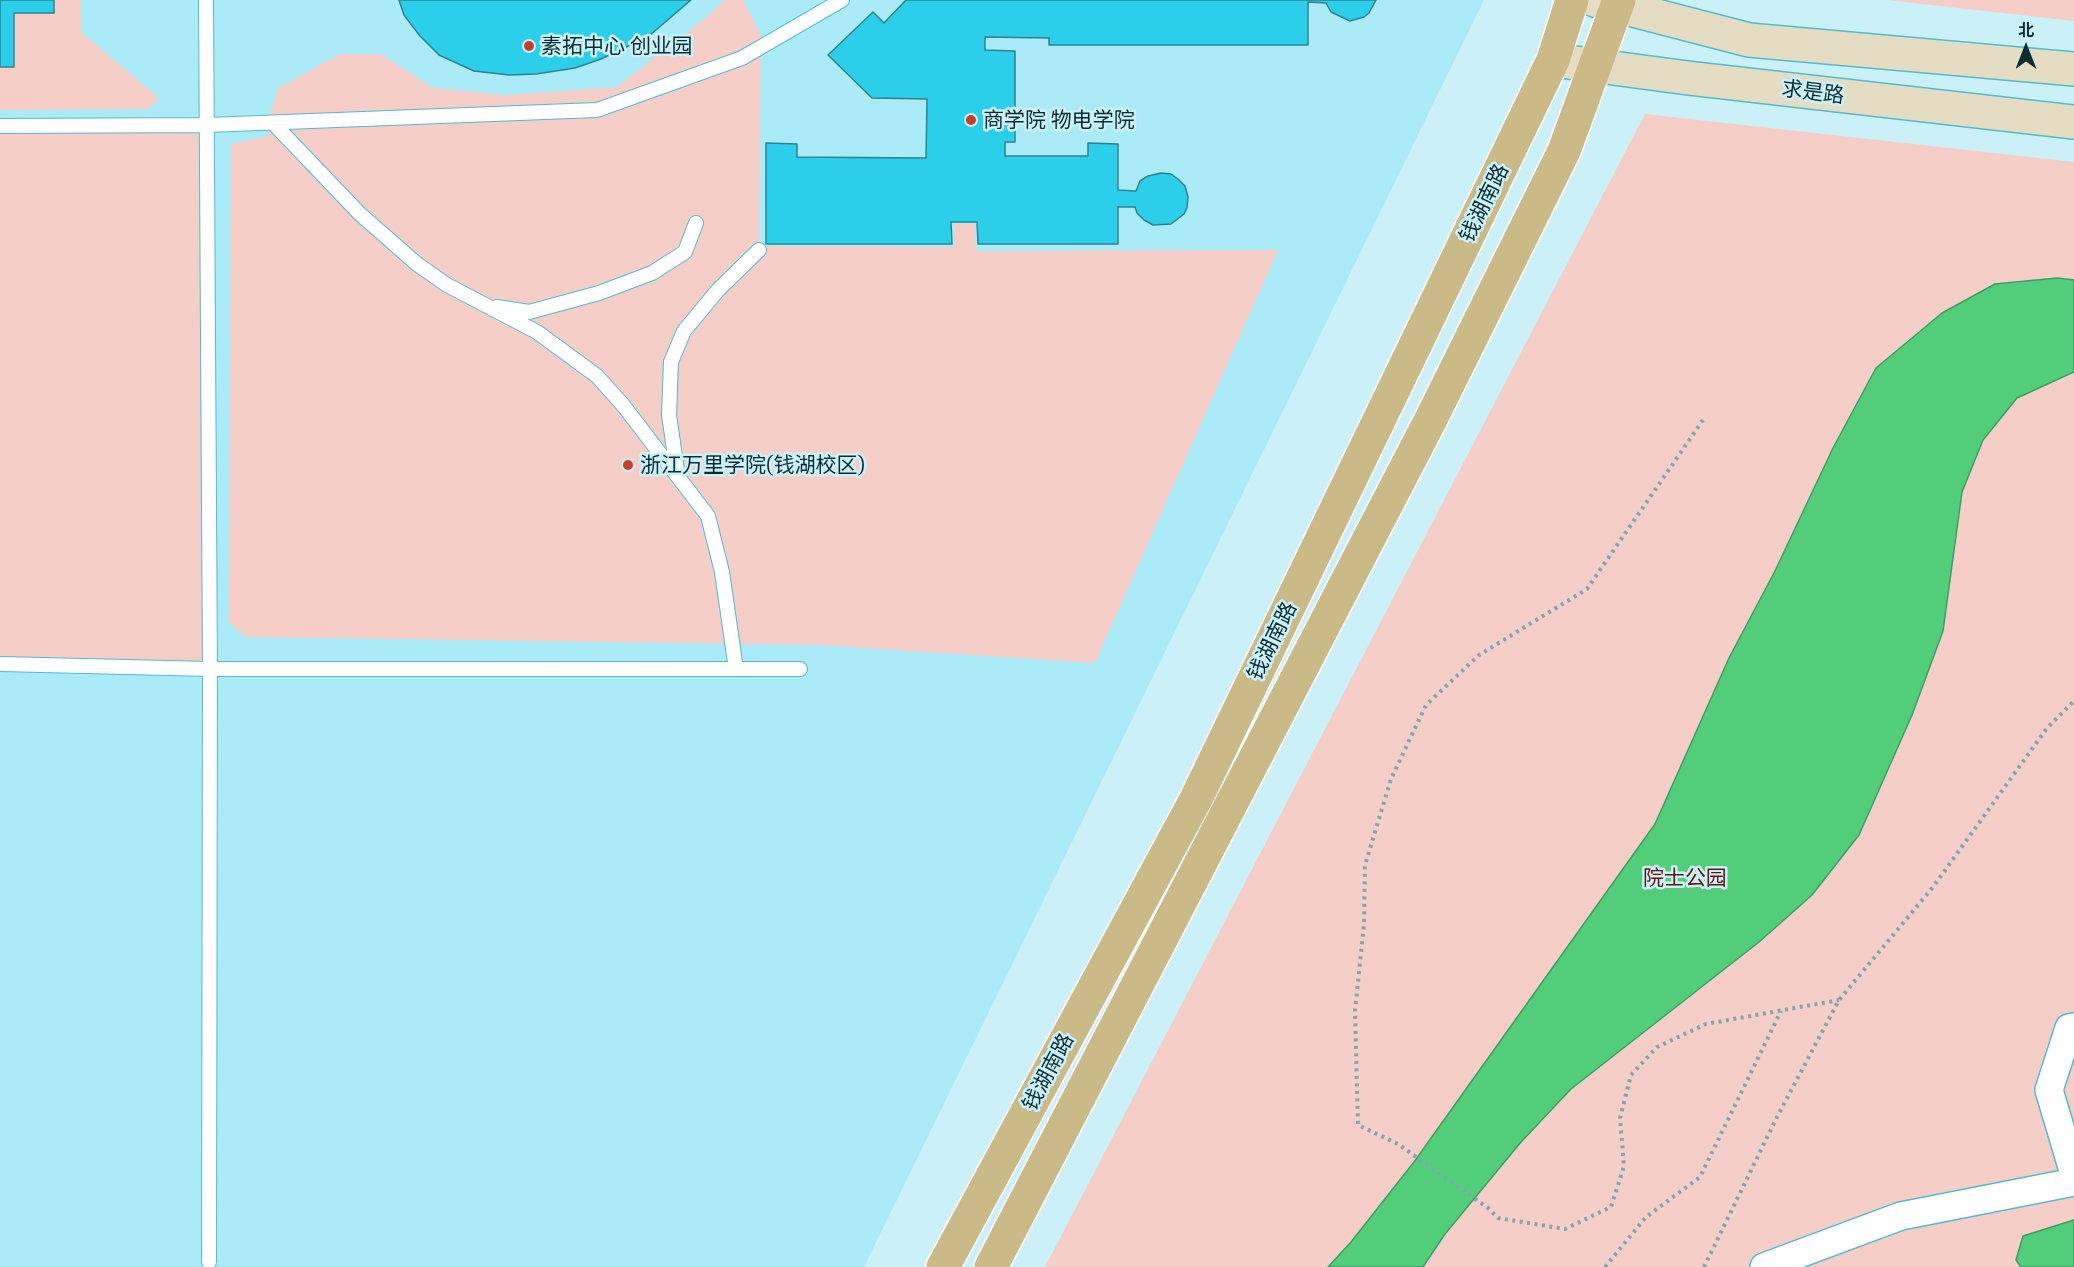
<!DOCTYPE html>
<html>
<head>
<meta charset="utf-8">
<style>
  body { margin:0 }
  #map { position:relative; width:2074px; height:1267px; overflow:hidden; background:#cbf0f8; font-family:"Exo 2","Noto Sans SC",sans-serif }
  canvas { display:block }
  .north { position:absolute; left:1996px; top:18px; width:60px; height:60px; -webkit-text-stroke:4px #cbf0f8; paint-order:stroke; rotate:0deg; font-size:16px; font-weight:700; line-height:24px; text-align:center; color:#0a2d33 }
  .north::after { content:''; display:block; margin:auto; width:21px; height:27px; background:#0a2d33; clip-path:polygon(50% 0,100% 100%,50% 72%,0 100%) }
</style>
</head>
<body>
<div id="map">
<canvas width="2074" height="1267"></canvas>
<div class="north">北</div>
</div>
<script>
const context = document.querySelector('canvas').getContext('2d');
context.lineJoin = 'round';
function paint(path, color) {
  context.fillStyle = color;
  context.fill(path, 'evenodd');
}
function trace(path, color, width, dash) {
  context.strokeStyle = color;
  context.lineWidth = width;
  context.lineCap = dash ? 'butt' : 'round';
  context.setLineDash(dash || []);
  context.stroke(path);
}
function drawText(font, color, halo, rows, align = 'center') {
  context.font = font + ' "Exo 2","Noto Sans SC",sans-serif';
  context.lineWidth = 5;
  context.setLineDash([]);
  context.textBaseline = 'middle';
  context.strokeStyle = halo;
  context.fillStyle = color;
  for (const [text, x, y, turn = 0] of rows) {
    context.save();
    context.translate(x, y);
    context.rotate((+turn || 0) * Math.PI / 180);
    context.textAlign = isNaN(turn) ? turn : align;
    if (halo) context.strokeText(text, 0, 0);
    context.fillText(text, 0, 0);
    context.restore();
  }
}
const built = new Path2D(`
  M0,0H1484L864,1267H0Z`);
const green = new Path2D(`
  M0,0H81V32L159,98L149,109L0,110Z
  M724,0H743L761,35L759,246L954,247V224H975L976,251L1278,250L1095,663L819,645L245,637L229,622L231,144L267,136L271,111L278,88L340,54H381L433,88L506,95L617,87L710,14Z
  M1887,0H2074V21Z
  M1645,114L2074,162V1267H1045Z
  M207,125L210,669L0,664V126Z`);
const water = new Path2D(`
  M2057,278L2074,280V372L2017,398L1983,440L1962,492L1943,631L1912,715L1859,835L1812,895L1759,942L1571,1089L1521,1142L1445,1234L1423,1267H1328L1351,1242L1414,1162L1655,824L1729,658L1775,571L1833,448L1876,368L1942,313L1995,284Z
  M2074,1220V1267H2021L2016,1260L2023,1236Z`);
const building = new Path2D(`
  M0,0H54V13H14V67H0Z
  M399,0H691L649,36L601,59L575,68L536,74L509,75L474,71L439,55L420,36L404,15Z
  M906,0H1376L1369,13L1364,17L1350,21L1331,12L1326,3L1308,2V45H1049V38L985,37V50L1015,51V142H1005V156H1088V143L1118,144V190L1136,191L1140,181L1148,176L1161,173L1171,174L1178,179L1185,186L1188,197L1187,208L1184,214L1171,224L1153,225L1144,220L1137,213L1135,207H1118V244H978L977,222H951L952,244H766V143L797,144V157L926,158L927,99L872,98L828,55L873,12L884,23Z`);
const path = new Path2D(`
  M1703,420L1587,589L1479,655L1426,705L1391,779L1365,865L1364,924L1355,1011L1358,1125L1398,1144L1488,1208L1498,1218L1565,1229L1611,1207L1624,1166L1620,1118L1631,1075L1657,1047L1706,1024L1839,1000
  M1605,1267L1646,1217L1700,1177L1781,1011
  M1704,1267L1777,1117L1839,1000L1933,887L2047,728L2074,701`);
const lane = new Path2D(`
  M206,0L210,669L209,1262
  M273,123L360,214L417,264L447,285L537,332L597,376L623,405L708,516L722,572L736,669
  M0,126L207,125L597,110L742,58L842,0
  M497,307L529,312L599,293L652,273L685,252L696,223
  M678,477L669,415L671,362L684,331L718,290L759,250
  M0,664L210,669H800`);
const street = new Path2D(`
  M2074,1027L2069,1028L2049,1090L2074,1174
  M1764,1267L1901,1216L2074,1182`);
const secondary = new Path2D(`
  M1595,0L1749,40L2074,69
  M1553,60L1688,78L2074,122`);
const primary = new Path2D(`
  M943,1267L1196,799L1553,60L1572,0
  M991,1267L1431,419L1564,151L1619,0`);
const markers = [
  [529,46,6,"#ca3e29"],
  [971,120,6,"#ca3e29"],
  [628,465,6,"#ca3e29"]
];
const poiNames = [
  ["素拓中心 创业园",541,46],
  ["商学院 物电学院",983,120],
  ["浙江万里学院(钱湖校区)",640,465]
];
const streetNames = [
  ["求是路",1813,92,7],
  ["钱湖南路",1484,203,-64],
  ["钱湖南路",1272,641,-64],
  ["钱湖南路",1048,1072,-62]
];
const parkNames = [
  ["院士公园",1685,878]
];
paint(built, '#abebf8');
paint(green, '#f4cec7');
paint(water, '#52ce7b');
trace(water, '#3c9e65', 1.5);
paint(building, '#2ccfe9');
trace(building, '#318291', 1.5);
trace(lane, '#51bccf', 16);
trace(street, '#51bccf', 30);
trace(secondary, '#51bccf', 36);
trace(primary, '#fff', 36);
trace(path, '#82a6ad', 4, [3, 4.5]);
trace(lane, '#fff', 14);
trace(street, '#fff', 27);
trace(secondary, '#e4dcc3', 33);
trace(primary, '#caba88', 33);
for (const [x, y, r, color] of markers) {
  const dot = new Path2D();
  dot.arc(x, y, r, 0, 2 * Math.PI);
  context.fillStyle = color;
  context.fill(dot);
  trace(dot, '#cbf0f8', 2);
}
drawText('21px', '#0a2d33', '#cbf0f8', poiNames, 'left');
drawText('21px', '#0a2d33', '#cbf0f8', streetNames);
drawText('21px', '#651409', '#cbf0f8', parkNames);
</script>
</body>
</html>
